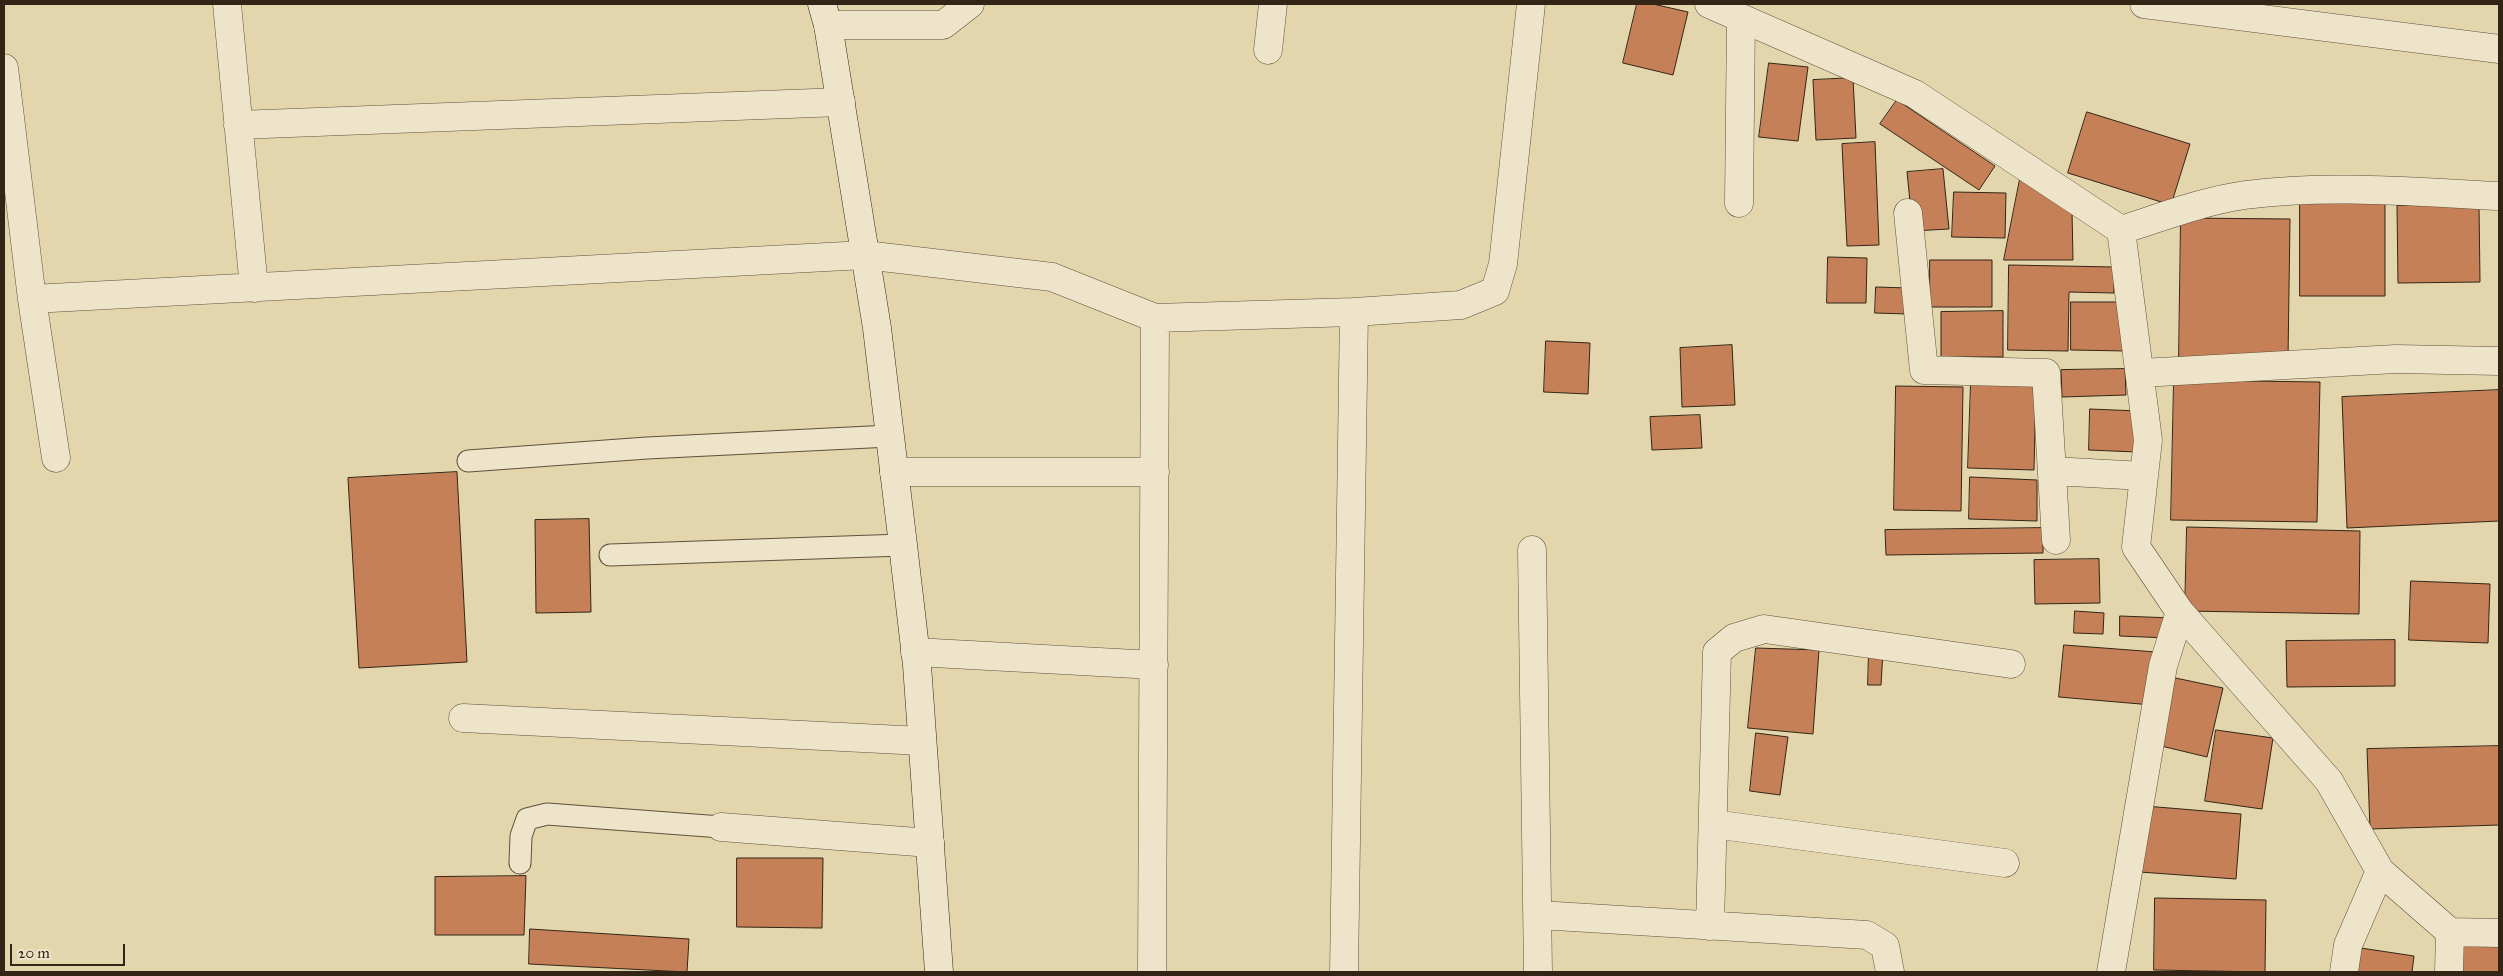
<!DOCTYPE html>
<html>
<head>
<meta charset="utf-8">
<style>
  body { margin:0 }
  #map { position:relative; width:2503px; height:976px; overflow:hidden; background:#e3d5ac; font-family:"IM FELL Great Primer",serif }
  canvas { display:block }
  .frame { position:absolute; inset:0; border:5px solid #332516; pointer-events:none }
  .scale { position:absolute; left:10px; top:944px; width:115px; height:22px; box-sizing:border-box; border:2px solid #332516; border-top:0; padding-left:6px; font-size:15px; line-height:18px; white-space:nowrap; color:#332516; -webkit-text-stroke:4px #ede4c9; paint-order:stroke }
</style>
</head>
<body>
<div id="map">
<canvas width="2503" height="976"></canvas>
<div class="frame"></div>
<div class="scale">20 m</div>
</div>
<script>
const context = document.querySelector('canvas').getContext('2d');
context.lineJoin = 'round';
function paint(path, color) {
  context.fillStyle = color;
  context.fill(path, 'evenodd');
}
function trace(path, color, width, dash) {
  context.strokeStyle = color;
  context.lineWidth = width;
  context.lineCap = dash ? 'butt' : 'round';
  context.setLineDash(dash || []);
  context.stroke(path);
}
const building = new Path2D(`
  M1637,4H1653L1688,12L1673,75L1623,63Z
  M1769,63L1808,67L1798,141L1759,137Z
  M1853,78L1856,138L1816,140L1813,80Z
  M1897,100L1995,166L1979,190L1880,124Z
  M2087,112L2190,144L2171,205L2068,173Z
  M1875,142L1879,245L1847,246L1842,144Z
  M1943,169L1949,229L1913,231L1907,172Z
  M2020,179L2072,211L2073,260H2004Z
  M1954,192L2006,193L2005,238L1952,237Z
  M2300,192H2385V296H2300Z
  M2479,205L2480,282L2398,283L2397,206Z
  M2181,218L2290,219L2288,359L2179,357Z
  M1828,257L1867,258L1866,303H1827Z
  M1930,260H1992V307H1930Z
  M2009,265L2114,267V293L2069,292L2068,351L2008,350Z
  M1876,287L1908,288L1907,314L1875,313Z
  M2071,302H2128L2127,351L2071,350Z
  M2003,311V357H1941V312Z
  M1546,341L1590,343L1588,394L1544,392Z
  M1732,345L1735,405L1682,407L1680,348Z
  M2125,369L2126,395L2062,397L2061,370Z
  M2174,380L2320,382L2317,522L2171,520Z
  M1971,382L2036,384L2034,470L1968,468Z
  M1896,386L1963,387L1961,511L1894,510Z
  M2499,390V521L2347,528L2342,397Z
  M2090,409L2138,411L2136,452L2089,450Z
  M1700,415L1702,448L1652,450L1650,417Z
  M457,472L467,662L359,668L348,478Z
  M1970,477L2037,480V521L1969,519Z
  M589,519L591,612L536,613L535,520Z
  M2187,527L2360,531L2359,614L2185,611Z
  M2043,528V553L1886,555L1885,530Z
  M2099,559L2100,603L2035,604L2034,560Z
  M2411,581L2490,584L2488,643L2409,640Z
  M2075,611L2104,613L2103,634L2074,633Z
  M2120,616L2173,618L2168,638L2120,636Z
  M2395,640V686L2287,687L2286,641Z
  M2064,645L2156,652L2152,705L2059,697Z
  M1756,648L1819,650L1813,734L1748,728Z
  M1869,650L1883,651L1881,685H1868Z
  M2166,676L2223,688L2207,757L2153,744Z
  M2216,730L2273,738L2262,809L2205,801Z
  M1756,733L1788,737L1780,795L1750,791Z
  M2499,746V825L2370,829L2367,749Z
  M2145,806L2241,814L2236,879L2140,872Z
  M737,858H823L822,928L737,927Z
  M526,876L524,935H435V877Z
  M2155,898L2266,900L2265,972L2154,970Z
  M530,929L689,939L687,972L529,964Z
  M2460,940L2499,942V972H2458Z
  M2354,947L2414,956L2412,972H2351Z`);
const lane = new Path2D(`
  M468,461L647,448L890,436
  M610,555L903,545
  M520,863L521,836L527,819L547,814L721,827`);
const street = new Path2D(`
  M227,4L254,288
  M1709,4L1915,94L2121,230L2148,440L2136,547L2180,612L2329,781L2380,871L2450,932L2499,933
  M2144,4L2499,49
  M828,25H943L970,4
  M1268,50L1273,4
  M4,68L32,299L865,255L1052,277L1155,318
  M238,125L841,102
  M1739,203L1741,18
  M1908,213L1924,370L2046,373L2056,540
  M2121,230C2162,217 2203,201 2245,195C2330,184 2415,192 2499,196
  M32,299L56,458
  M1354,312L1461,305L1495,291L1503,264L1531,4
  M2141,373L2396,359L2499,361
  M2052,471L2144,476
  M894,472H1155
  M1532,550L1538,972
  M915,652L1154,665
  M463,718L922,741
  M1713,824L2005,863
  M721,827L930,843
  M1539,915L1867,935L1885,946L1890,972
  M1710,926L1717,652L1734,638L1764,629L2011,664
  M1152,972L1155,318L1354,312L1344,972
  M2111,972L2163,666L2180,612
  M2344,972L2348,945L2380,871
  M2449,972L2450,932`);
const secondary = new Path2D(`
  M822,4L828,25L877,328L903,545L917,665L939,972`);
paint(building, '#c58057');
trace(building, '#332516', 1);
trace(lane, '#5f513c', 23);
trace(street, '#5f513c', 29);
trace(secondary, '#332516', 29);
trace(lane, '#ede4c9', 21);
trace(street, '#ede4c9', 28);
trace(secondary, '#ede4c9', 28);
</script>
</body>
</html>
